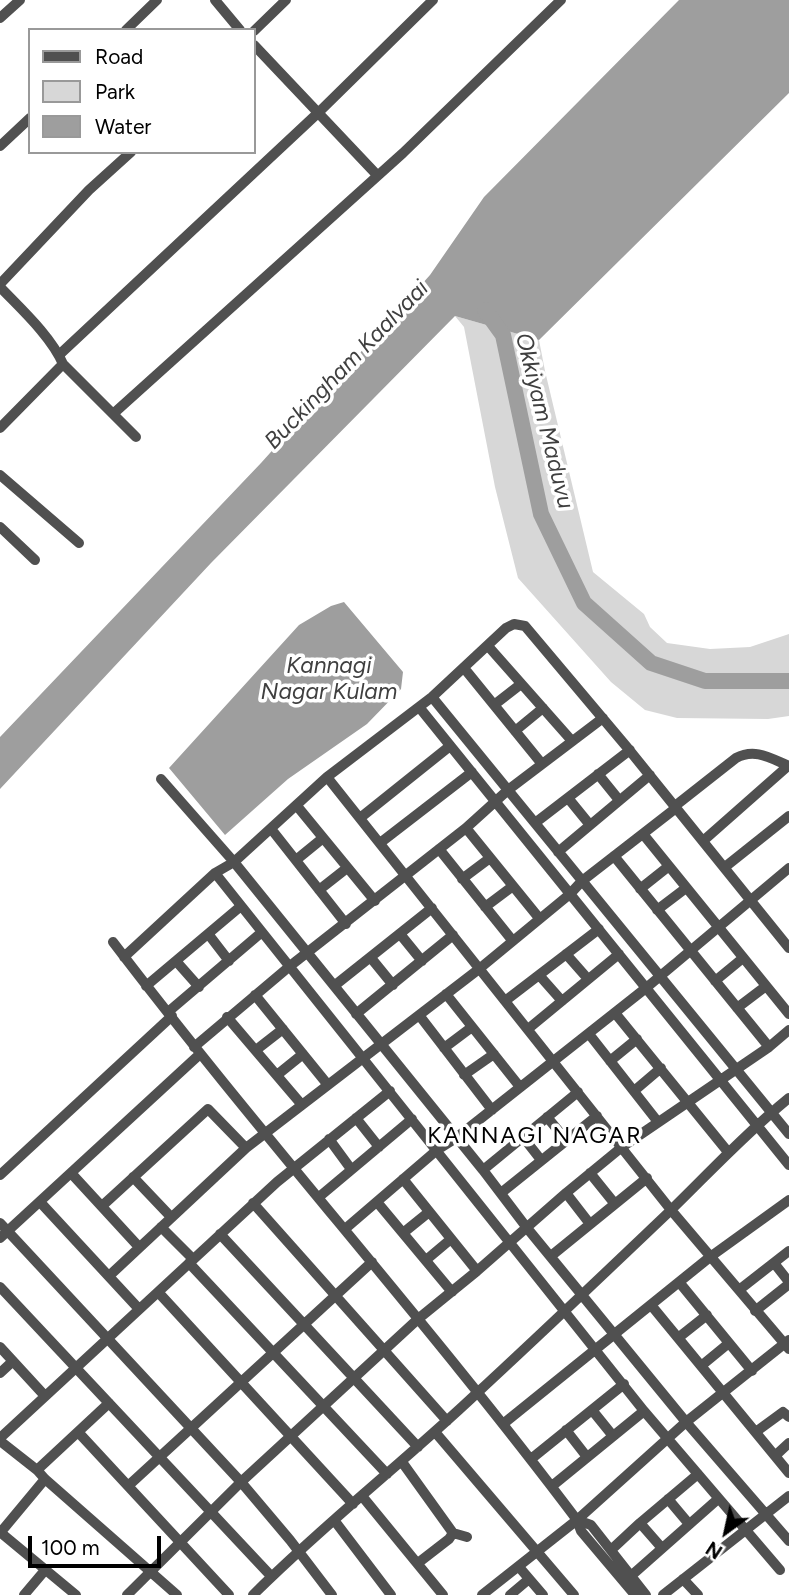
<!DOCTYPE html>
<html>
<head>
<meta charset="utf-8">
<style>
  body { margin:0 }
  #map { position:relative; width:789px; height:1595px; overflow:hidden; background:#fff; font-family:Figtree,sans-serif }
  canvas { display:block }
  .legend { position:absolute; left:28px; top:28px; width:228px; height:126px; box-sizing:border-box; background:#fff; border:2px solid #999; margin:0; padding:9px 12px; list-style:none; font-size:21px; color:#000 }
  .legend li { display:flex; align-items:center; gap:14px; height:35px }
  .legend b { width:35px; border:2px solid #999 }
  .north { position:absolute; left:691px; top:1497px; width:70px; height:70px; -webkit-text-stroke:5px #fff; paint-order:stroke; rotate:213deg; font-size:19px; font-weight:700; line-height:28px; text-align:center; color:#000 }
  .north::after { content:''; display:block; margin:auto; width:24px; height:32px; background:#000; clip-path:polygon(50% 0,100% 100%,50% 72%,0 100%) }
  .scale { position:absolute; left:28px; top:1536px; width:133px; height:32px; box-sizing:border-box; border:4px solid #000; border-top:0; padding-left:9px; font-size:21px; line-height:24px; white-space:nowrap; color:#000; -webkit-text-stroke:5px #fff; paint-order:stroke }
</style>
</head>
<body>
<div id="map">
<canvas width="789" height="1595"></canvas>
<ul class="legend">
<li><b style="height:9px;background:#505050"></b>Road</li>
<li><b style="height:19px;background:#d7d7d7"></b>Park</li>
<li><b style="height:19px;background:#9e9e9e"></b>Water</li>
</ul>
<div class="north">N</div>
<div class="scale">100 m</div>
</div>
<script>
const context = document.querySelector('canvas').getContext('2d');
context.lineJoin = 'round';
function paint(path, color) {
  context.fillStyle = color;
  context.fill(path, 'evenodd');
}
function trace(path, color, width, dash) {
  context.strokeStyle = color;
  context.lineWidth = width;
  context.lineCap = dash ? 'butt' : 'round';
  context.setLineDash(dash || []);
  context.stroke(path);
}
function drawText(font, color, halo, rows, align = 'center') {
  context.font = font + ' Figtree,sans-serif';
  context.lineWidth = 7;
  context.setLineDash([]);
  context.textBaseline = 'middle';
  context.strokeStyle = halo;
  context.fillStyle = color;
  for (const [text, x, y, turn = 0] of rows) {
    context.save();
    context.translate(x, y);
    context.rotate((+turn || 0) * Math.PI / 180);
    context.textAlign = isNaN(turn) ? turn : align;
    if (halo) context.strokeText(text, 0, 0);
    context.fillText(text, 0, 0);
    context.restore();
  }
}
const green = new Path2D(`
  M455,316L539,340L545,371L593,572L644,614L650,627L667,643L710,649L750,647L789,634V716L768,719L677,718L645,710L611,682L518,578L495,487L464,327Z`);
const water = new Path2D(`
  M679,0H789V93L539,340L455,316L211,563L0,789V737L261,463L430,275L484,197Z
  M344,602L403,672L401,689L367,724L288,779L225,835L169,768L299,625L331,606Z`);
const river = new Path2D(`
  M485,310L503,335L541,514L584,603L651,663L705,681H789`);
const minor = new Path2D(`
  M215,0L240,30
  M0,18L20,0
  M126,30L157,0
  M254,31L286,0
  M254,45L377,175
  M0,146L30,118
  M0,284L89,190L131,152
  M0,287C20,308 51,336 63,364L136,437
  M59,355L319,112L433,0
  M113,414L403,153L561,0
  M0,428L63,364
  M0,475L79,543
  M0,527L35,560
  M488,646L572,741
  M464,668L542,764
  M432,697L789,1134
  M494,705L521,684
  M419,707L789,1165
  M515,731L543,708
  M598,774L619,800
  M327,777L671,1210L789,1349
  M568,798L590,825
  M297,806L375,901
  M675,806L736,758C755,748 770,758 789,766
  M360,818L450,746
  M535,823L630,750
  M466,828L539,918
  M272,830L346,924
  M643,834L789,1014
  M703,841L788,766
  M380,843L472,772
  M439,849L512,940
  M558,852L650,775
  M614,856L769,1047
  M296,860L323,838
  M725,867L789,816
  M215,873L644,1411L780,1570
  M462,879L490,858
  M640,889L669,866
  M319,890L347,868
  M485,907L513,886
  M657,910L686,888
  M400,934L422,961
  M209,935L229,961
  M113,942C263,1139 428,1322 577,1520L581,1531L635,1595
  M789,948L626,746L525,626L514,624L506,628L432,697L327,777L234,862L483,1170L527,1228L686,1422L789,1541
  M566,954L588,979
  M124,957L215,873L234,862L161,779
  M371,958L393,985
  M176,961L199,987
  M539,975L562,1001
  M715,981L743,958
  M146,986L241,906
  M334,986L432,908
  M446,994L520,1087
  M255,995L328,1085
  M505,1001L599,929
  M737,1008L766,986
  M168,1012L262,932
  M615,1013L728,1152
  M356,1014L453,935
  M419,1015L492,1110
  M227,1017L302,1105
  M528,1029L619,954
  M589,1034L658,1122
  M194,1047L290,966L466,828L508,790L603,718
  M444,1048L472,1027
  M256,1050L283,1029
  M610,1061L637,1039
  M277,1075L303,1054
  M464,1075L494,1054
  M634,1091L661,1068
  M547,1117L566,1140
  M356,1118L379,1147
  M523,1137L541,1160
  M329,1139L351,1169
  M483,1170L578,1092
  M71,1173L139,1247
  M590,1173L615,1204
  M0,1175L172,1016
  M133,1177L171,1217
  M403,1179L477,1271
  M501,1193L597,1116
  M566,1193L590,1224
  M319,1197L412,1119
  M40,1202L139,1309
  M377,1202L452,1292
  M253,1203L447,1421
  M102,1206L208,1109L246,1148
  M0,1223L241,1482L290,1540L332,1595
  M161,1227L193,1259
  M345,1229L437,1150L456,1138L646,988L789,868
  M403,1233L429,1212
  M220,1234L418,1447
  M0,1238L200,1054
  M551,1256L647,1178
  M426,1260L451,1239
  M189,1263L387,1474
  M774,1263L789,1282
  M109,1276L246,1148L479,969L570,894L582,881L676,808
  M679,1282L752,1371
  M0,1287L271,1576
  M739,1290L789,1251
  M158,1292L353,1504
  M651,1305L789,1473
  M755,1311L789,1284
  M678,1338L707,1315
  M0,1347L45,1396
  M701,1366L729,1343
  M0,1373L13,1361
  M592,1410L613,1436
  M503,1424L710,1257L789,1200
  M566,1430L587,1457
  M757,1431L783,1412L789,1417
  M78,1432L229,1595
  M435,1432L574,1595
  M0,1438L277,1182L390,1091
  M0,1441L37,1470L45,1479L177,1595
  M776,1455L789,1443
  M531,1459L624,1384
  M402,1462L453,1533L449,1539L418,1563
  M37,1470L109,1403
  M128,1486L372,1262
  M552,1486L644,1411
  M362,1496L443,1595
  M668,1499L689,1524
  M334,1520L391,1595
  M577,1520L591,1525L646,1595
  M640,1523L661,1547
  M0,1532L76,1595
  M0,1533L45,1479
  M453,1533L467,1537
  M611,1550L640,1523L698,1474
  M519,1567L543,1595
  M632,1575L718,1499
  M683,1579L698,1595
  M24,1595L46,1569
  M127,1595L241,1482L418,1319L477,1271L566,1193L622,1147L769,1047L789,1030
  M253,1595C324,1524 404,1462 477,1393C542,1333 606,1272 670,1211C709,1173 746,1133 789,1098
  M482,1595L577,1520L686,1422L789,1340
  M510,1595L529,1579
  M663,1595L789,1496`);
const waterNames = [
  ["Buckingham Kaalvaai",347,365,-46],
  ["Okkiyam Maduvu",544,421,76],
  ["Kannagi",329,666],
  ["Nagar Kulam",329,692]
];
const neighbourhoodNames = [
  ["KANNAGI NAGAR",535,1136]
];
paint(green, '#d7d7d7');
paint(water, '#9e9e9e');
trace(river, '#9e9e9e', 16);
trace(minor, '#505050', 10);
drawText('italic 23px', '#3f3f3f', '#fff', waterNames);
context.letterSpacing = '2px';
drawText('23px', '#000', '#fff', neighbourhoodNames);
context.letterSpacing = '0px';
</script>
</body>
</html>
